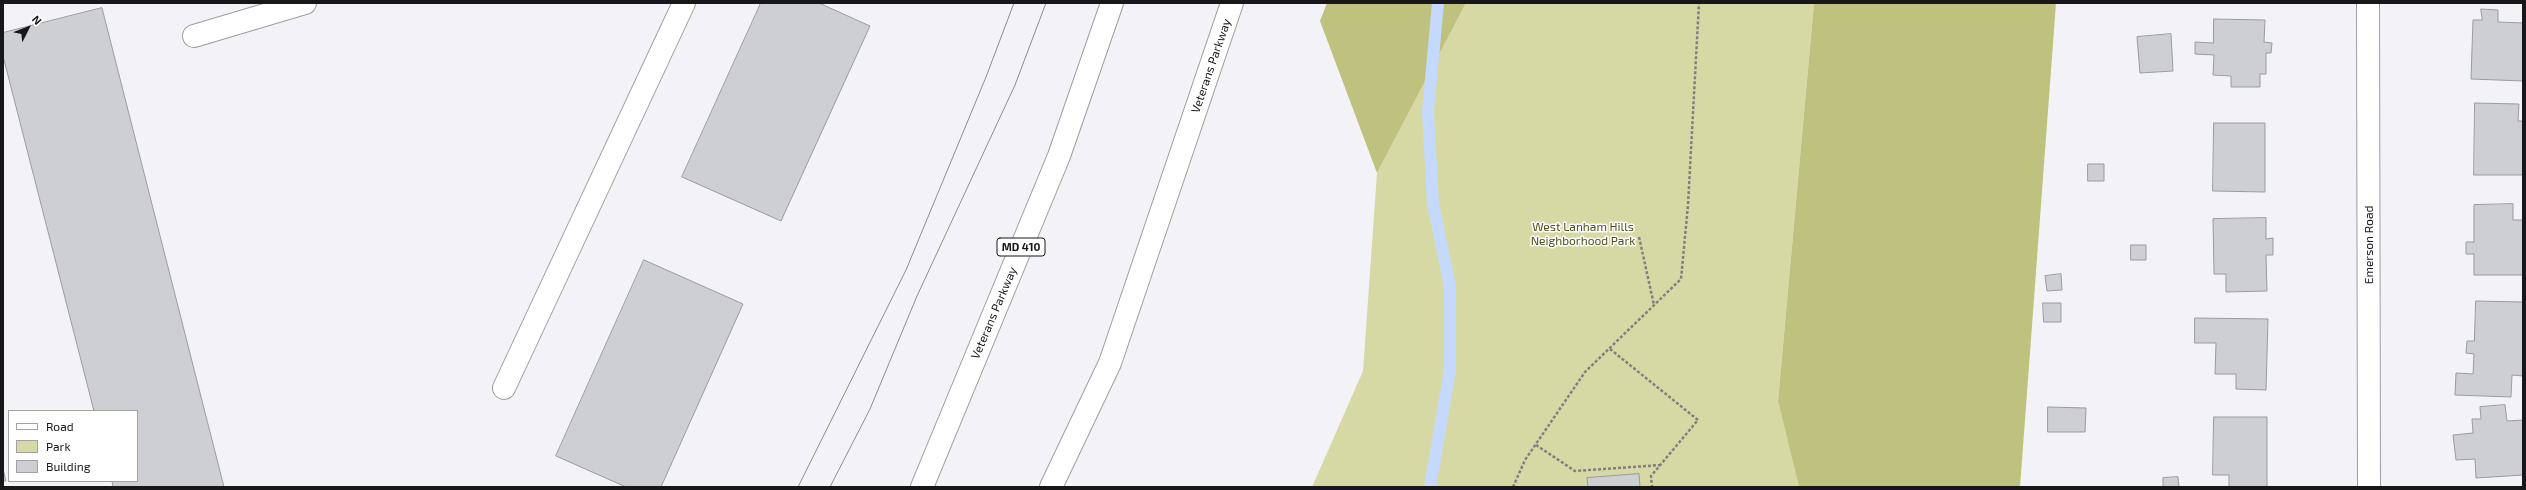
<!DOCTYPE html>
<html>
<head>
<meta charset="utf-8">
<style>
  body { margin:0 }
  #map { position:relative; width:2526px; height:490px; overflow:hidden; background:#f3f3f7; font-family:"Exo 2",sans-serif }
  canvas { display:block }
  .frame { position:absolute; inset:0; border:4px solid #171719; pointer-events:none }
  .legend { position:absolute; left:8px; top:410px; width:130px; height:72px; box-sizing:border-box; background:#fff; border:1px solid #a2a2a3; margin:0; padding:5px 7px; list-style:none; font-size:12px; color:#171719 }
  .legend li { display:flex; align-items:center; gap:8px; height:20px }
  .legend b { width:20px; border:1px solid #a2a2a3 }
  .north { position:absolute; left:8px; top:8px; width:40px; height:40px; -webkit-text-stroke:3px #fff; paint-order:stroke; rotate:48deg; font-size:11px; font-weight:700; line-height:16px; text-align:center; color:#171719 }
  .north::after { content:''; display:block; margin:auto; width:14px; height:18px; background:#171719; clip-path:polygon(50% 0,100% 100%,50% 72%,0 100%) }
</style>
</head>
<body>
<div id="map">
<canvas width="2526" height="490"></canvas>
<div class="frame"></div>
<ul class="legend">
<li><b style="height:5px;background:#fff"></b>Road</li>
<li><b style="height:11px;background:#d7d9a4"></b>Park</li>
<li><b style="height:11px;background:#cecfd2"></b>Building</li>
</ul>
<div class="north">N</div>
</div>
<script>
const context = document.querySelector('canvas').getContext('2d');
context.lineJoin = 'round';
function paint(path, color) {
  context.fillStyle = color;
  context.fill(path, 'evenodd');
}
function trace(path, color, width, dash) {
  context.strokeStyle = color;
  context.lineWidth = width;
  context.lineCap = dash ? 'butt' : 'round';
  context.setLineDash(dash || []);
  context.stroke(path);
}
function drawText(font, color, halo, rows, align = 'center') {
  context.font = font + ' "Exo 2",sans-serif';
  context.lineWidth = 3;
  context.setLineDash([]);
  context.textBaseline = 'middle';
  context.strokeStyle = halo;
  context.fillStyle = color;
  for (const [text, x, y, turn = 0] of rows) {
    context.save();
    context.translate(x, y);
    context.rotate((+turn || 0) * Math.PI / 180);
    context.textAlign = isNaN(turn) ? turn : align;
    if (halo) context.strokeText(text, 0, 0);
    context.fillText(text, 0, 0);
    context.restore();
  }
}
const green = new Path2D(`
  M1466,3H1814L1778,401L1799,487H1312L1363,371L1377,173Z`);
const forest = new Path2D(`
  M1327,3H1466L1377,173L1320,21Z
  M1814,3H2056L2020,487H1799L1778,401Z`);
const stream = new Path2D(`
  M1430,487L1450,370V286L1433,204L1428,111L1438,3`);
const building = new Path2D(`
  M761,3H819L870,26L781,221L682,177Z
  M102,8L224,487H113L112,481H137V411H94L3,56V33Z
  M2481,9L2498,10V22L2523,23V81L2471,79L2473,20H2482Z
  M2214,19L2265,20L2264,42L2272,43L2271,53H2266V74H2260V87H2231V76L2213,75L2214,55L2195,54V42L2213,43Z
  M2171,34L2173,71L2140,73L2137,37Z
  M2475,103L2519,104L2518,121H2523V175H2474Z
  M2214,123H2265V192L2213,191Z
  M2088,164H2104V181H2088Z
  M2513,204V220H2523V275H2474V254H2466V242H2474V205Z
  M2266,218V239L2273,238V255H2266L2267,291L2226,292V274H2214L2213,219Z
  M2131,245H2146V260H2131Z
  M644,260L743,304L661,487H626L556,456Z
  M2061,274L2062,290L2047,291L2045,276Z
  M2476,301L2523,302V376L2512,375L2511,397L2455,395L2456,373L2473,374L2474,354L2466,353L2467,341H2474Z
  M2043,303H2061V322H2044Z
  M2195,318L2268,319L2266,390L2236,389V374H2215L2216,343H2195Z
  M2505,405L2507,421L2523,420V475L2476,478L2475,459L2456,460L2453,435L2473,433L2472,419H2481L2480,407Z
  M2048,407L2086,408L2085,432H2048Z
  M2214,417H2267V487H2229V475H2213Z
  M3,469L6,481H3Z
  M1639,474L1640,487H1588L1587,478Z
  M2178,477L2179,487H2163V478Z`);
const path = new Path2D(`
  M1639,237L1654,305
  M1610,349L1698,420L1651,476L1652,487
  M1536,445L1575,471L1661,465
  M1513,487L1525,460L1585,372L1681,279L1688,205L1699,3`);
const street = new Path2D(`
  M2368,3L2369,487
  M194,36L305,3
  M504,388L684,3`);
const primary = new Path2D(`
  M922,487L1059,156L1112,3
  M1051,487L1110,363L1232,3`);
const tram = new Path2D(`
  M798,487L906,270L986,77L1014,3
  M830,487L870,409L917,296L1015,85L1046,3`);
const shields = [
  [1021,247,48]
];
const shieldNames = [
  ["MD 410",1021,247]
];
const streetNames = [
  ["Veterans Parkway",1211,66,-71],
  ["Emerson Road",2369,245,-90],
  ["Veterans Parkway",994,313,-67]
];
const parkNames = [
  ["West Lanham Hills",1583,227],
  ["Neighborhood Park",1583,241]
];
paint(green, '#d7d9a4');
paint(forest, '#bfc27e');
trace(stream, '#c4d9fc', 12);
paint(building, '#cecfd2');
trace(building, '#9b9b9f', 1);
trace(street, '#9e9ea2', 24);
trace(primary, '#9e9ea2', 24);
trace(path, '#808083', 2.5, [3, 2]);
trace(street, '#fff', 22);
trace(primary, '#fff', 22);
trace(tram, '#8d8d90', 1);
for (const [x, y, w] of shields) {
  const box = new Path2D();
  box.roundRect(x - w / 2, y - 9, w, 18, 3);
  context.fillStyle = '#fff';
  context.fill(box);
  trace(box, '#171719', 1);
}
drawText('bold 11px', '#171719', null, shieldNames);
drawText('12px', '#171719', '#fff', streetNames);
drawText('12px', '#50501e', '#fff', parkNames);
</script>
</body>
</html>
